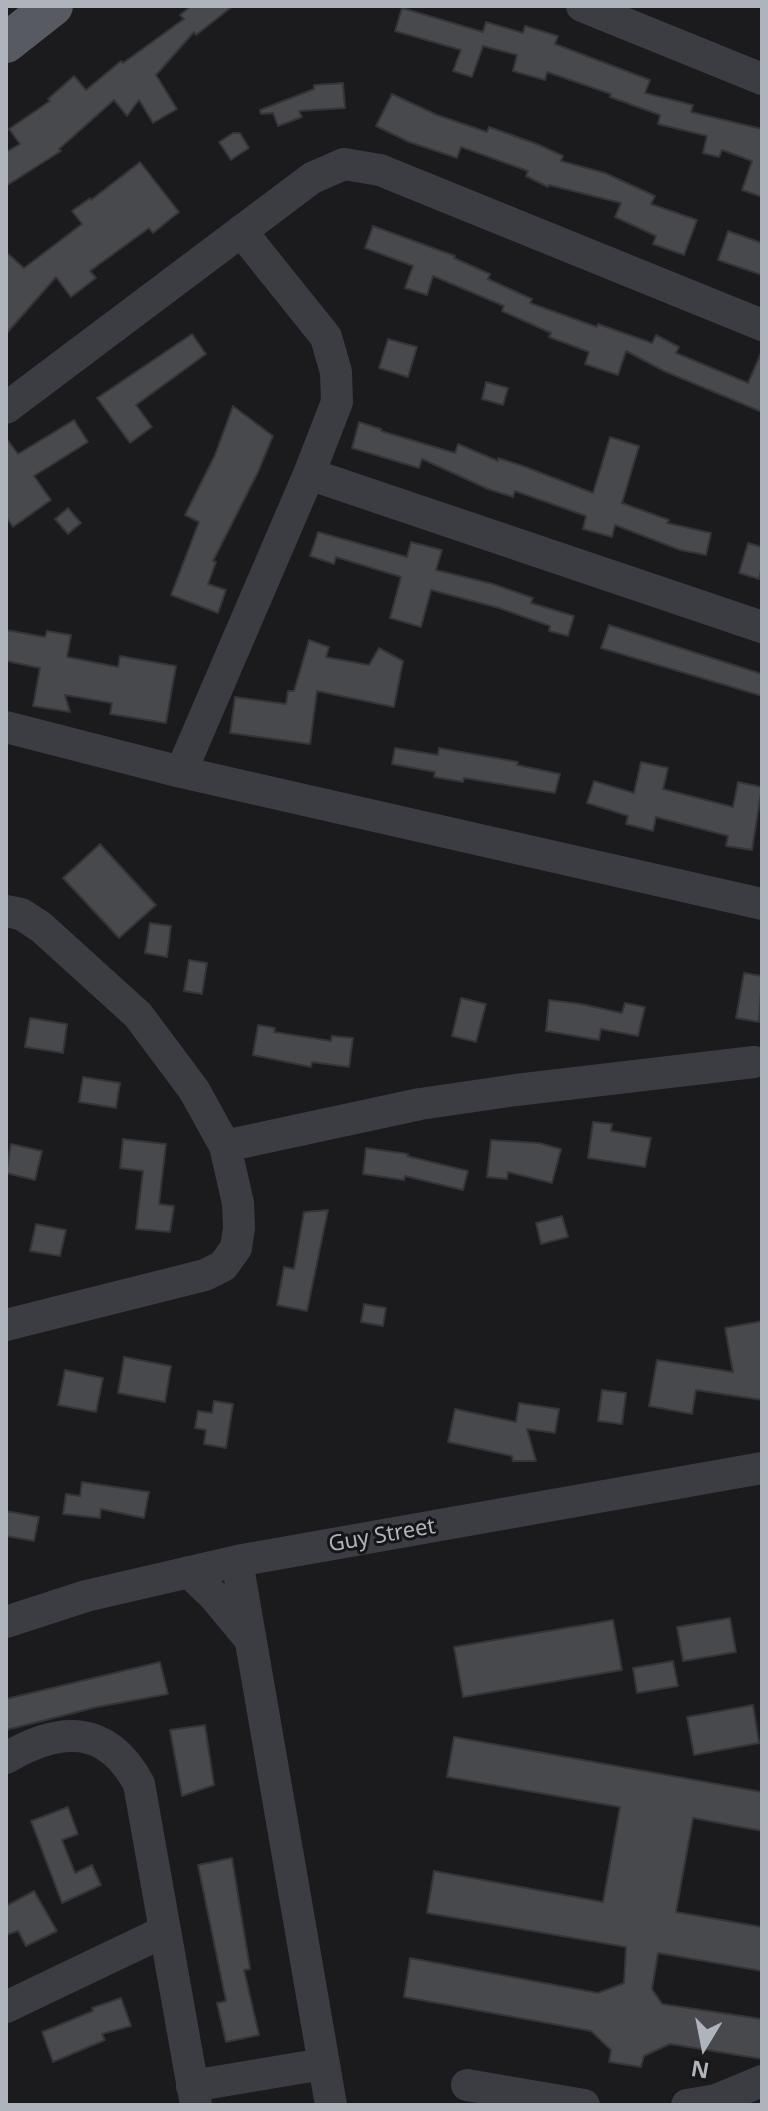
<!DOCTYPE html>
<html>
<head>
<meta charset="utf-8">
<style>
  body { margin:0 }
  #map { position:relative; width:768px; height:2111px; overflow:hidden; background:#1b1b1d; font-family:"Noto Sans",sans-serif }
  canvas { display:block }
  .frame { position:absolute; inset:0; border:8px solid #aeb3bc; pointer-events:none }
  .north { position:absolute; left:664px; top:2007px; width:80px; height:80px; -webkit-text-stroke:6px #161618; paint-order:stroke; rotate:190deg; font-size:22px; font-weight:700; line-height:32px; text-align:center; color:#aeb3bc }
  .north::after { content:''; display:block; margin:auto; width:28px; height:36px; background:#aeb3bc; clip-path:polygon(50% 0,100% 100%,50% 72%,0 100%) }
</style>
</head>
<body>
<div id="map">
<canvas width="768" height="2111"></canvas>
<div class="frame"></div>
<div class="north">N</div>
</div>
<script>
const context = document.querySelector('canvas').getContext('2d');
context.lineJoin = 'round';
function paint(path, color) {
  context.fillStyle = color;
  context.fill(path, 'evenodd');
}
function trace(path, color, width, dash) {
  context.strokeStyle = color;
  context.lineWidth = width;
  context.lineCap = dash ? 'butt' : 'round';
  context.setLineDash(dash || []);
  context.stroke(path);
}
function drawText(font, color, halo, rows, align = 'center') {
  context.font = font + ' "Noto Sans",sans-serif';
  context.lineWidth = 6;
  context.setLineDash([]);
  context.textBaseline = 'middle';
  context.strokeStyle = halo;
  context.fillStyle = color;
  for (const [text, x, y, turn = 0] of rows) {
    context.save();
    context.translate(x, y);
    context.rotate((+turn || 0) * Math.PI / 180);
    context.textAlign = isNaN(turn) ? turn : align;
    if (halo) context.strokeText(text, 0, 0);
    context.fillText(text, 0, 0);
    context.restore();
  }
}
const building = new Path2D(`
  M191,6H233L196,35L194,32L156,75L177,109L153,123L139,100L127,116L114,100L59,149L61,151L6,186V152L20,144L9,129L50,101L48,99L74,76L86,90L121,61L123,63L184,19L180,15Z
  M402,8L483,32L486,22L523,33L525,26L558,36L555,44L650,80L645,93L693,105L691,112L762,129V197L742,190L752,161L722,150L719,157L703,153L707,136L658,124L660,115L610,97L611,94L547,72L545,80L513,71L517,55L483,46L472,77L453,71L461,50L395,31Z
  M343,83L345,108L299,111L302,117L278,126L273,113L261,114L260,110L314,89V85Z
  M392,94L437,115L487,132L489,127L537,144L563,156L561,161L605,173L655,196L651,204L697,220L684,255L653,244L656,236L615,217L621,203L549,185L548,187L526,176L528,171L461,147L457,158L409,142L376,126Z
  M233,133H240L249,148L231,160L219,142Z
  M140,162L179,212L153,233L149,228L90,271L96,278L71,297L56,277L6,334V252L24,268L82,224L72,211L90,198L91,200Z
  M373,226L455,256L454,258L490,274L488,279L532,299L530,303L597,327L598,324L652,343L656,335L679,347L676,353L748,383L762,351V412L664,371L626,351L618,375L585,364L589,352L549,337L551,333L502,311L504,306L433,276L427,295L405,288L413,266L365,248Z
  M728,231L762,243V275L718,260Z
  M192,334L206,354L136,405L152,427L130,443L97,398Z
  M388,339L417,347L408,377L379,368Z
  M486,382L508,388L503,405L482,399Z
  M233,406L273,436L258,472L213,561L216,562L208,584L226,590L218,613L171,595L199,522L185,515L215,455Z
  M74,420L88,442L34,476L51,500L13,527L6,517V438L18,454Z
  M359,422L381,429V431L455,453L458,444L498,461V458L523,466L593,493L610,437L639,446L622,503L669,520L667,523L711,533L706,555L680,550L615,525L612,537L583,529L586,516L515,491L513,497L488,489L422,459L419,468L352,448Z
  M68,508L81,523L68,534L55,519Z
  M318,532L407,557L411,542L442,550L436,570L493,584L533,598L531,603L574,616L568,636L549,631L550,626L499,608L431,590L421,627L390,618L401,577L336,557L334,564L310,556Z
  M748,543L762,547V567L759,579L739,573Z
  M609,625L762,674V696L601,648Z
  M6,630L45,637L47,631L71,635L67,657L118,667L120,656L176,666L166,723L110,714L112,703L65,695L70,712L33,706L40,668L6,661Z
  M309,640L329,647L326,657L369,665L379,648L403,661L394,707L317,691L310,744L230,733L235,697L286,704L288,691H294Z
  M395,748L438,755L439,748L518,762L517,765L560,774L555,793L464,778L463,782L434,777L435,772L392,764Z
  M641,762L668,768L663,789L733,807L738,782L762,787L752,850L726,846L728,836L656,817L653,831L626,824L628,816L587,803L594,781L634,793Z
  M100,844L156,905L119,938L63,878Z
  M150,923L171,926L167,957L145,953Z
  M189,960L207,963L202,994L184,991Z
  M744,973L762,976L759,1022L736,1018Z
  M461,998L486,1004L476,1042L452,1036Z
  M549,1000L581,1004L622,1013L625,1003L645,1007L638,1036L601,1029L599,1040L546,1031Z
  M30,1018L67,1024L63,1053L25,1047Z
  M258,1025L275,1028L274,1032L331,1041L332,1036L353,1038L349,1067L312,1062L311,1067L253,1055Z
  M83,1077L120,1083L116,1108L79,1102Z
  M593,1122L612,1124L611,1131L651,1138L645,1167L588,1158Z
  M123,1139L166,1144L159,1204L174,1206L170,1232L136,1229L143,1171L120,1168Z
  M491,1140L539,1143L561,1149L552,1183L508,1172L507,1179L487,1177Z
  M11,1144L42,1151L35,1180L6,1173Z
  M366,1148L408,1154L407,1156L468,1171L463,1190L405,1176L404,1180L363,1174Z
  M328,1210L307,1311L277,1305L284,1267L294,1269L304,1212Z
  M562,1216L568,1237L541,1244L536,1223Z
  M36,1224L66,1230L60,1256L30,1251Z
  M364,1304L386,1308L383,1326L361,1322Z
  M762,1321V1400L696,1390L692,1414L649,1406L657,1360L733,1372L725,1328Z
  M124,1357L171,1366L165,1402L118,1393Z
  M65,1370L103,1378L96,1412L58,1405Z
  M602,1390L626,1393L622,1424L598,1421Z
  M214,1401L233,1404L226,1448L204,1444L206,1430L195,1428L198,1411L212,1413Z
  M519,1403L559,1409L555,1433L527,1429L536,1461H513L512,1456L448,1442L455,1409L516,1422Z
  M82,1482L149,1492L144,1518L101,1509L100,1518L63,1514L66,1494L80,1496Z
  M6,1511L39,1517L34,1541L6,1536Z
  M730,1618L736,1652L683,1661L677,1627Z
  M613,1620L622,1670L463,1697L454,1647Z
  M673,1661L678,1686L637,1693L633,1668Z
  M160,1662L168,1694L97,1707L6,1730V1699Z
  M753,1705L759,1743L694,1755L687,1717Z
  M205,1725L214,1785L182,1796L170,1730Z
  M454,1737L762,1792V1831L693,1818L676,1912L762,1927V1971L658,1953L652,1989L662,2004L762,2019V2059L670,2044L644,2056L641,2067L609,2062L611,2050L591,2031L404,1997L410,1958L598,1993L624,1983L626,1947L427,1913L434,1871L603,1902L620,1807L447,1777Z
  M68,1807L78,1834L62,1840L75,1873L92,1865L101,1885L62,1903L31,1821Z
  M232,1858L250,1969L244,1970L259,2035L226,2042L217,2003L226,2001L198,1865Z
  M34,1891L57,1931L26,1946L18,1931L6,1935V1906Z
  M121,1998L131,2026L102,2034L105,2040L53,2062L42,2032L93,2011L92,2008Z`);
const minor = new Path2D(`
  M582,6L762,79
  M6,408L312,178L344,164L380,170L762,325
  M309,474L762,627
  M6,727L181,772L762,904
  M181,772L309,474L337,402L336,372L326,337L241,231
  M6,911L21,914L41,927L138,1015L194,1090L225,1146L238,1203L239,1228L236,1248L223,1266L205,1275L6,1325
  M225,1146L420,1104L516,1090L754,1062
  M237,1561L331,2105
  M189,1572L214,1596L249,1638
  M6,1622L86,1596L237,1561L762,1468
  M6,1758C60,1726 107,1724 139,1784L196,2105
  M6,2007L165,1931
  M467,2085L584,2105
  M192,2086L323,2064
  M687,2105L716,2100L762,2081`);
const major = new Path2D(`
  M6,43L53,6`);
const streetNames = [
  ["Guy Street",382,1536,-10]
];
paint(building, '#48494d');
trace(building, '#353539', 2);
trace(minor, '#3c3d42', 32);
trace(major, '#585a61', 40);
drawText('22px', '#aeb3bc', '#161618', streetNames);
</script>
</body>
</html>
